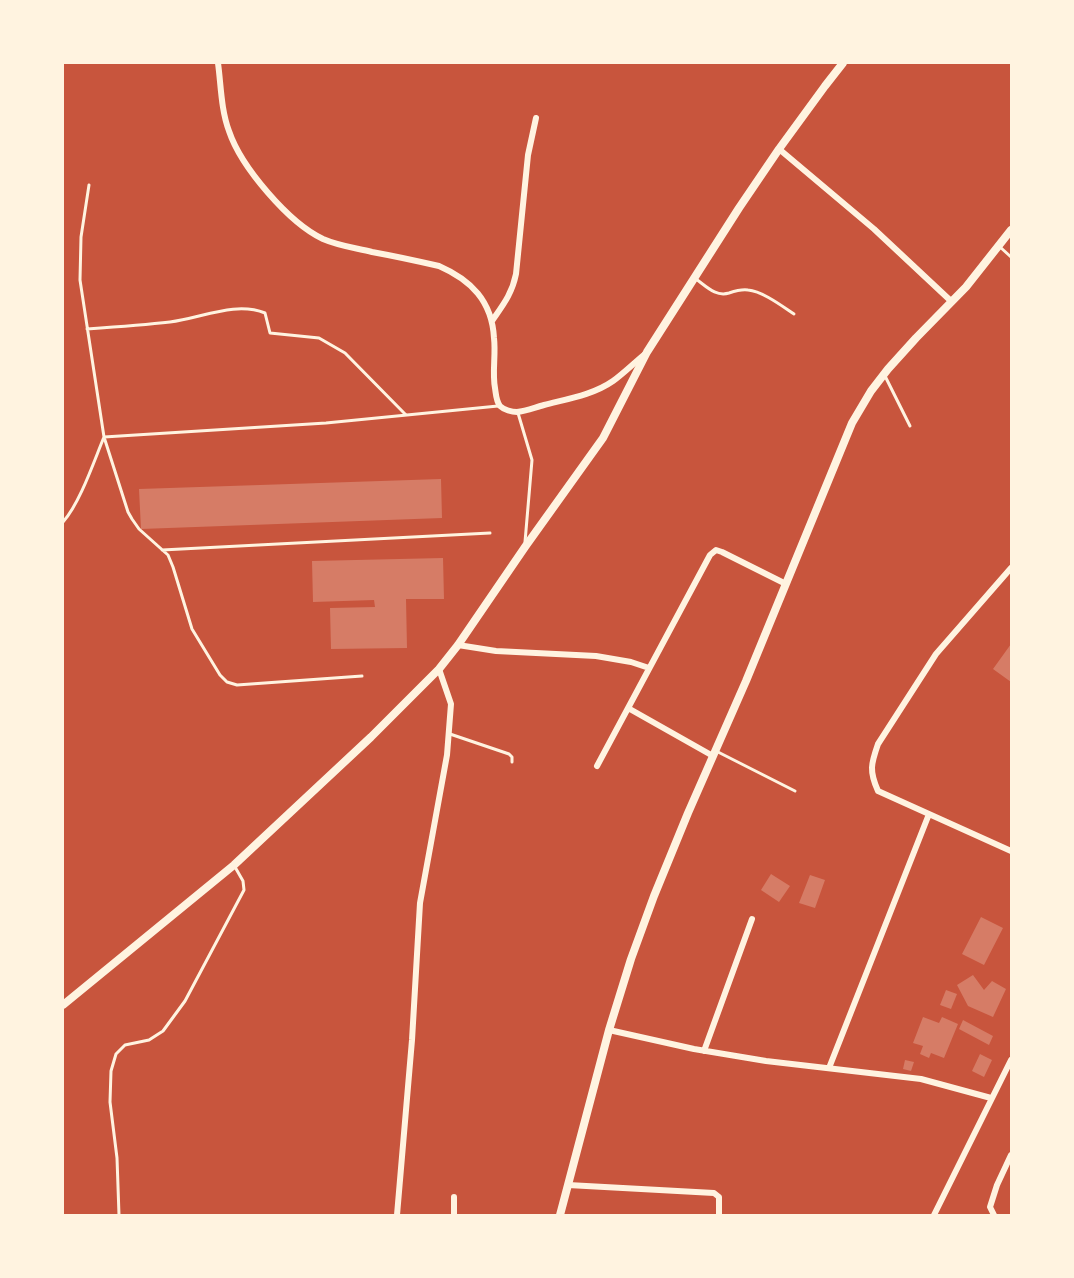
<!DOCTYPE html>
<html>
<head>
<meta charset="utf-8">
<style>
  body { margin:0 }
  #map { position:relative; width:1074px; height:1278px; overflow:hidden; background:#c8553d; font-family:Barlow,sans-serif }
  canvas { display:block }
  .frame { position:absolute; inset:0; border:64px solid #fff3e0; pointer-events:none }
</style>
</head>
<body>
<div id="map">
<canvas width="1074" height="1278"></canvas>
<div class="frame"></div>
</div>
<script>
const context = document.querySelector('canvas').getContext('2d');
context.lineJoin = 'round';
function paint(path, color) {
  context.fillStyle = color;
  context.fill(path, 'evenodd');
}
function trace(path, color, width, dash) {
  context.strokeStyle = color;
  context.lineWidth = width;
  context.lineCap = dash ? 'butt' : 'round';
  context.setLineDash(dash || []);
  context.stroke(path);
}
const building = new Path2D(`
  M441,479L442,518L141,529L139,489Z
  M443,558L444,599H406L407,648L331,649L330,608L375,607L374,600L313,602L312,561Z
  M1011,644V682L993,669Z
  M771,874L790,886L779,902L761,890Z
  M810,875L825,880L815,908L799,903Z
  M981,917L1003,928L984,965L962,954Z
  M973,975L984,990L992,981L1006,989L993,1017L968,1006L957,985Z
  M946,990L957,994L951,1009L940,1005Z
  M923,1017L939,1023L942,1017L958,1024L944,1058L931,1053L929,1058L920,1054L923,1046L913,1043Z
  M963,1020L993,1036L989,1045L959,1029Z
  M980,1054L992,1060L984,1077L972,1071Z
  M905,1060L914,1062L911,1071L903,1069Z`);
const service = new Path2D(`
  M89,185L81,237L80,280L104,437L128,512L132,519L139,529L168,555L173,567L192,629L220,675L227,682L237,685L362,676
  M1000,247L1011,257
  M696,279C707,287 716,297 729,293C735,291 742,289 748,290C762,291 782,306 794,314
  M87,329C115,327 143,325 170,322C202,318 235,301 265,313L270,333L319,338L345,353L406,415
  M885,376L910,426
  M518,413L532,460L525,542
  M63,522C80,503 94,461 104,437L326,423L498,406
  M162,550L490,533
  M450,734L509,754L512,757V762
  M716,751L795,791
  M119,1215L117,1158L110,1102L111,1071L116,1054L125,1045L149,1040L163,1031L185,1001L244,890L243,881L235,867`);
const minor = new Path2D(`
  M218,63C221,85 221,110 229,131C241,167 289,223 323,239C339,246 356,248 372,252C394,256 417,261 439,266C471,280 492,301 494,338C496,355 492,372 495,388C496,394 496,401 500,406C504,410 512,412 517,412C526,411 536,407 544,405C567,399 593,395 613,381C624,373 634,363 645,354
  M779,149L874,229L952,302
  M492,321C503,305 512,294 516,274L528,155L536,118
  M1011,568L936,654L878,744C871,764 869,771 878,791L1011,851
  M458,645L496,651L596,656L631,662L649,668
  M628,708L713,756
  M597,766L710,555L716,550L722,552L786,584
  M609,1030L694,1049L766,1061L921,1079L991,1098
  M704,1051L752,919
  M829,1068L929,814
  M568,1185L714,1193L719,1197V1215
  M397,1215L412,1040L420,903L447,755L451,704L439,669
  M454,1215V1197
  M934,1215L1011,1060
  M994,1215L990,1207L997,1185L1011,1155`);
const tertiary = new Path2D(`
  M63,1005L234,865L371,737L439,669L458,645L525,547L603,438L647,352L739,208L779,149L825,86L843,63
  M560,1215L609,1030L631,959L654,896L688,813L746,681L852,423L871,391L888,369L916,338L966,287L1011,230`);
paint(building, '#d67c66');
trace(service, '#fff3e0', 3);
trace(minor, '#fff3e0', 6);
trace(tertiary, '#fff3e0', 8);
</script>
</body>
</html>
